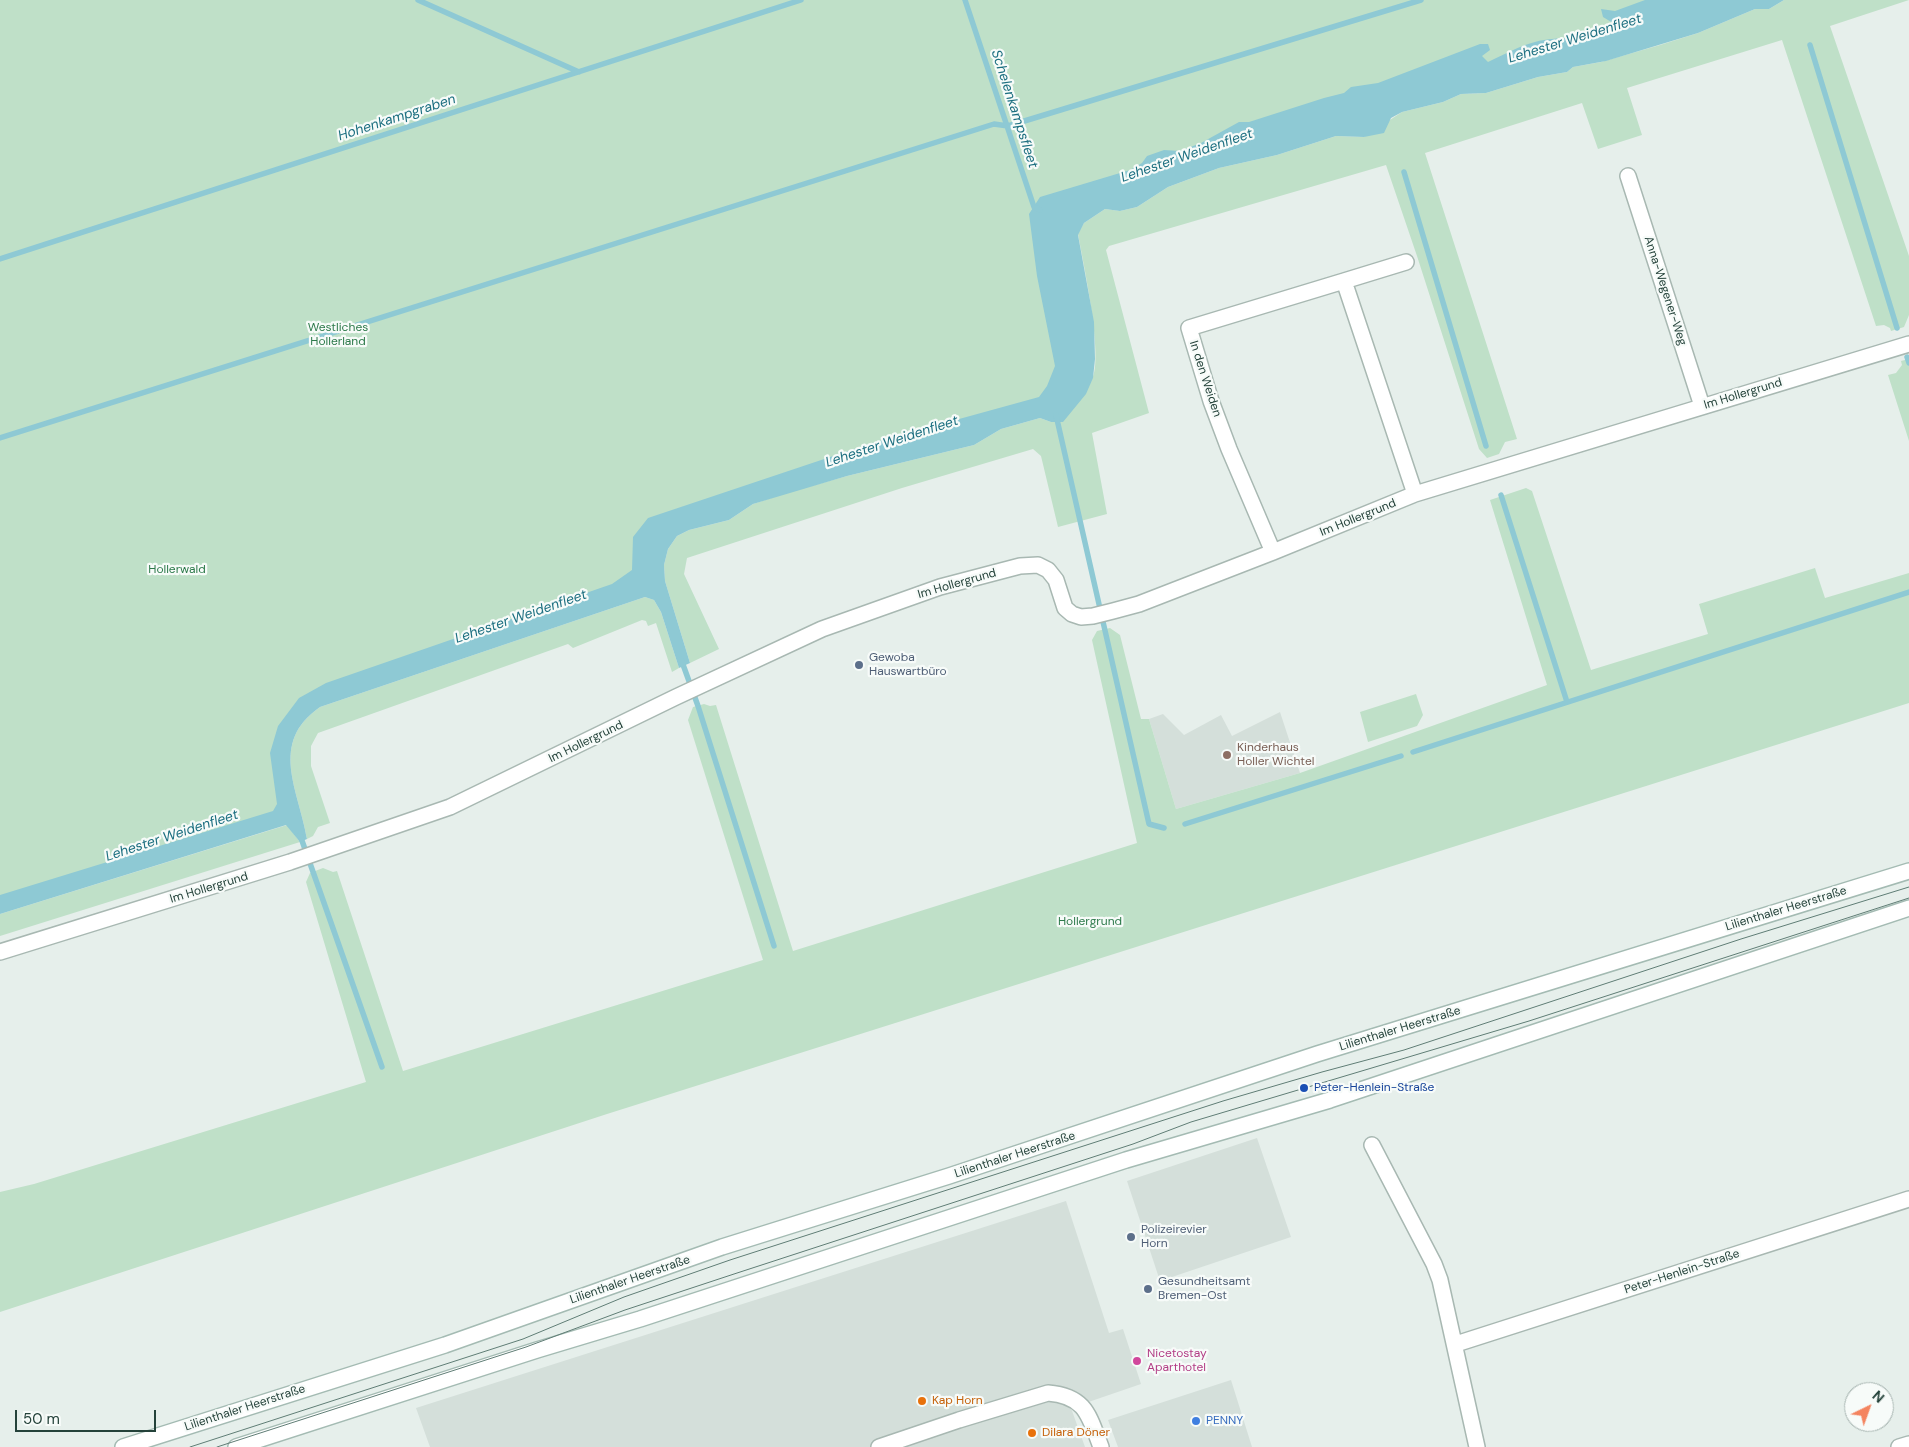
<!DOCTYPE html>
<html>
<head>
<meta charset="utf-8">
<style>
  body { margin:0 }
  #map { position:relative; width:1909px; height:1447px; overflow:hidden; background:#e6efeb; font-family:"DM Sans",sans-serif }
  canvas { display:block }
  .north { position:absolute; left:1844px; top:1382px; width:50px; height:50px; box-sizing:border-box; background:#f7fbf9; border:1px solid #a3b1ad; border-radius:50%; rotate:42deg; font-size:14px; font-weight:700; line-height:20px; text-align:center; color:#24423a }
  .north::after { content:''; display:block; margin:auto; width:18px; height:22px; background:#f4845f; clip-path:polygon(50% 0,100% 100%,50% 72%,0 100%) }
  .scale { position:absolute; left:15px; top:1410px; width:141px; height:22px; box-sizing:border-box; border:2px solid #24423a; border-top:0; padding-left:6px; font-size:15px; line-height:18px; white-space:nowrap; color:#24423a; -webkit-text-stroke:4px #f7fbf9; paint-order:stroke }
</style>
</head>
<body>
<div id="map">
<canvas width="1909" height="1447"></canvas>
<div class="north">N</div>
<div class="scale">50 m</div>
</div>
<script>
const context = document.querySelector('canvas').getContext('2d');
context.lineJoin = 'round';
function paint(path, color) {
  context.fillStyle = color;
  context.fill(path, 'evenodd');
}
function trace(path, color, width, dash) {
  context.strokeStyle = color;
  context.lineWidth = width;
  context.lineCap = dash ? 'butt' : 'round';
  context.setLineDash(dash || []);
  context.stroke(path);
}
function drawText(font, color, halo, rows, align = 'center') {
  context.font = font + ' "DM Sans",sans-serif';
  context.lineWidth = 4.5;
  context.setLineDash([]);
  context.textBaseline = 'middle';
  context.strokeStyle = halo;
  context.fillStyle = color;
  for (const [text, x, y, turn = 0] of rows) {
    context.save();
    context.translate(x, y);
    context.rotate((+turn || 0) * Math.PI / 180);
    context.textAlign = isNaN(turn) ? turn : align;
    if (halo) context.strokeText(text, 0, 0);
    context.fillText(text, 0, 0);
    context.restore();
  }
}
const built = new Path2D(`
  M1280,712L1300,773L1176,809L1149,719L1163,714L1184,735L1221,715L1232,736Z
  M1257,1138L1291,1237L1160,1281L1127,1181Z
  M1066,1201L1109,1333L1123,1329L1141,1384L1071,1408L1085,1447H430L416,1408Z
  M1231,1380L1252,1447H1118L1108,1420Z`);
const green = new Path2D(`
  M0,0H1717L1045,211L1085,355L1054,408L668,528L648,578L307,704L286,731L288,817L0,906Z
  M1784,0H1909L1830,26L1909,256V315L1904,327L1891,331L1890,328L1884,325L1876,326L1782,40L1627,88L1642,135L1598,149L1582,103L1425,153L1517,439L1505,442L1499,454L1487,458L1479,449L1417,256L1386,165L1109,246L1106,250L1149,413L1092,433L1107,514L1058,527L1041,456L1033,449L902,488L687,558L684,574L719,649L690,663L665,581L664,565L668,549L677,536L689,530L729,520L753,504L783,494L847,476L974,445L1001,429L1040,418L1051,422L1058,421C1069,408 1083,394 1092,379C1104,358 1083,262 1078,234L1084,223L1105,209L1120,211L1137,207L1168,187L1219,168L1277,155L1336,136L1364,137L1402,112L1443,102L1461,94L1486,93L1538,77L1567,72L1573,67L1601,62L1660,45L1698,33L1755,9H1769Z
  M1909,359V441L1888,375L1896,373L1902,365L1901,361Z
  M1526,488L1532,491L1591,670L1708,634L1699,604L1815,568L1825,598L1909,573V703L607,1114L0,1312V1192L34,1184L366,1082L306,882L310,873L323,868L333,872L337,871L403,1071L763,960L688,720L693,707L704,704L710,706L716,705L793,951L1137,843L1092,640L1097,631L1110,628L1120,635L1141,719H1149L1176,809L1300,773L1547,685L1490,500Z
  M645,597L654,600L661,612L679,668L672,672L656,623L648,626L646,621L642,620L573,648L568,644L318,733L311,746V766L330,823L318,827L313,836L307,839C299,790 268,743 320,707Z
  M1416,694L1423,715L1417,726L1368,742L1360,712Z
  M287,825L300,842L0,936V914Z`);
const water = new Path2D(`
  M1645,0H1784L1769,9H1755L1698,33L1606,61L1573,67L1567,72L1538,77L1486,93L1461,94L1443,102L1402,112L1391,118L1384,133L1364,137L1336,136L1277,155L1219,168L1168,187L1137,207L1120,211L1105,209L1084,223L1078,235L1094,322L1095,359L1093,378L1086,394L1063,422H1051L1040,418L1001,429L974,445L847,476L753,504L729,520L689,530L677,536L668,549L664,565L665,581L690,663L679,668L661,612L654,600L645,597L320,707C268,743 299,790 307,839L300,842L286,825L0,914V895L273,811L277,804L270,753L278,726L299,698L326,683L612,584L632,570L633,537L648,518L872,443L1039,397L1047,386L1055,366L1037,276L1029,214L1040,197L1130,170L1142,163L1147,156L1164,150L1180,151L1201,143L1239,122H1249L1324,98L1344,93L1351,87L1378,83L1480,44H1488L1490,50L1482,56L1488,62C1503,55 1519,46 1535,42C1558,35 1596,42 1613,23L1603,17L1601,9L1615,11Z`);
const stream = new Path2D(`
  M418,0L579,72
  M965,0L1034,207L1040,210
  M1810,45L1897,328
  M1404,172L1486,446
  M0,259L801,0
  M1907,357L1909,363
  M1056,415L1149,824L1164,828
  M0,438L994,124L1008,126L1421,0
  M1501,495L1567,702
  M681,659L698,706L774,946
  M1413,752L1909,592
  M1185,824L1401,756
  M300,835L382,1067`);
const minor = new Path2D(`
  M1628,176L1702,406
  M1344,281L1406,262
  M1273,552L1229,449L1211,401L1189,328L1344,281L1415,494
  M0,952L290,862L450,807L676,697L822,629L940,587L1020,566L1038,565L1048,570L1056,580L1065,608L1072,614L1081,617L1093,616L1113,611L1139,604L1273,552L1415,494L1909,344
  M1372,1145L1434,1264L1440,1280L1477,1447
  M1456,1344L1909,1199
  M879,1447L959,1420L1048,1393C1086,1396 1089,1416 1101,1447
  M1899,1447L1909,1444`);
const secondary = new Path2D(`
  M123,1447L445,1345L722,1247L949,1176L1317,1054L1909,871
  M236,1447L537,1350L640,1319L1126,1160L1330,1100L1909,908`);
const tram = new Path2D(`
  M190,1447L523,1339L624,1297L730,1260L1223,1101L1322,1072L1404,1050L1741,939L1909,887
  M217,1447L526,1347L625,1310L734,1274L1133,1144L1191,1122L1529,1021L1909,898`);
const markers = [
  [859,665,5,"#5c6f8a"],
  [1227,755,5,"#8d6e63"],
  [1304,1088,5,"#1a4fb4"],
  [1131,1237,5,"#5c6f8a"],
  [1148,1289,5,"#5c6f8a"],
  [1137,1361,5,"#d1479c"],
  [922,1401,5,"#e8710a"],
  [1196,1421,5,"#3f7fe0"],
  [1032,1433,5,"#e8710a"]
];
const streetNames = [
  ["Anna-Wegener-Weg",1665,291,72],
  ["In den Weiden",1205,379,72],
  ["Im Hollergrund",1743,394,-17],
  ["Im Hollergrund",1358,518,-22],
  ["Im Hollergrund",957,584,-16],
  ["Im Hollergrund",586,742,-26],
  ["Im Hollergrund",209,888,-17],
  ["Lilienthaler Heerstraße",1786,909,-17],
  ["Lilienthaler Heerstraße",1400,1029,-17],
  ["Lilienthaler Heerstraße",1015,1155,-18],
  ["Peter-Henlein-Straße",1682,1272,-18],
  ["Lilienthaler Heerstraße",630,1280,-19],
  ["Lilienthaler Heerstraße",245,1408,-18]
];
const parkNames = [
  ["Westliches",338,328],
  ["Hollerland",338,342],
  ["Hollerwald",177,570],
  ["Hollergrund",1090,922]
];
const serviceNames = [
  ["Gewoba",869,658],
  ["Hauswartbüro",869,672],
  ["Polizeirevier",1141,1230],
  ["Horn",1141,1244],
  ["Gesundheitsamt",1158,1282],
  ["Bremen-Ost",1158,1296]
];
const educationNames = [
  ["Kinderhaus",1237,748],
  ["Holler Wichtel",1237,762]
];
const transitNames = [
  ["Peter-Henlein-Straße",1314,1088]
];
const hotelNames = [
  ["Nicetostay",1147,1354],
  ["Aparthotel",1147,1368]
];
const foodNames = [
  ["Kap Horn",932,1401],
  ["Dilara Döner",1042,1433]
];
const shopNames = [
  ["PENNY",1206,1421]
];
const waterNames = [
  ["Lehester Weidenfleet",1575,39,-17],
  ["Schelenkampsfleet",1014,109,72],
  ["Hohenkampgraben",397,118,-18],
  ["Lehester Weidenfleet",1187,156,-19],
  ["Lehester Weidenfleet",892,442,-18],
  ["Lehester Weidenfleet",521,617,-19],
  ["Lehester Weidenfleet",172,836,-18]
];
paint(built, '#d4dfda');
paint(green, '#bfe0c8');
paint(water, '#8ec9d4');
trace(stream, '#8ec9d4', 5.5);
trace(minor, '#a8b8b2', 18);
trace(secondary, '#a4bbb3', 18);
trace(minor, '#fff', 15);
trace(secondary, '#fff', 15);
trace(tram, '#5f7d75', 1);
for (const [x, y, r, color] of markers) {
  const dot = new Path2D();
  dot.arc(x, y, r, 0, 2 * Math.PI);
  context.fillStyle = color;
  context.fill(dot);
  trace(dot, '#f7fbf9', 2);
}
drawText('12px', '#24423a', '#f7fbf9', streetNames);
drawText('12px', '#2d7a4b', '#f7fbf9', parkNames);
drawText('12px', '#4e5e75', '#f7fbf9', serviceNames, 'left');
drawText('12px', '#785e54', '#f7fbf9', educationNames, 'left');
drawText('12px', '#164399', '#f7fbf9', transitNames, 'left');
drawText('12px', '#b23c85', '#f7fbf9', hotelNames, 'left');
drawText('12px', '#c56008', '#f7fbf9', foodNames, 'left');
drawText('12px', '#366cbe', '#f7fbf9', shopNames, 'left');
drawText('italic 14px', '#1c6f80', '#f7fbf9', waterNames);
</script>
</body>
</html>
